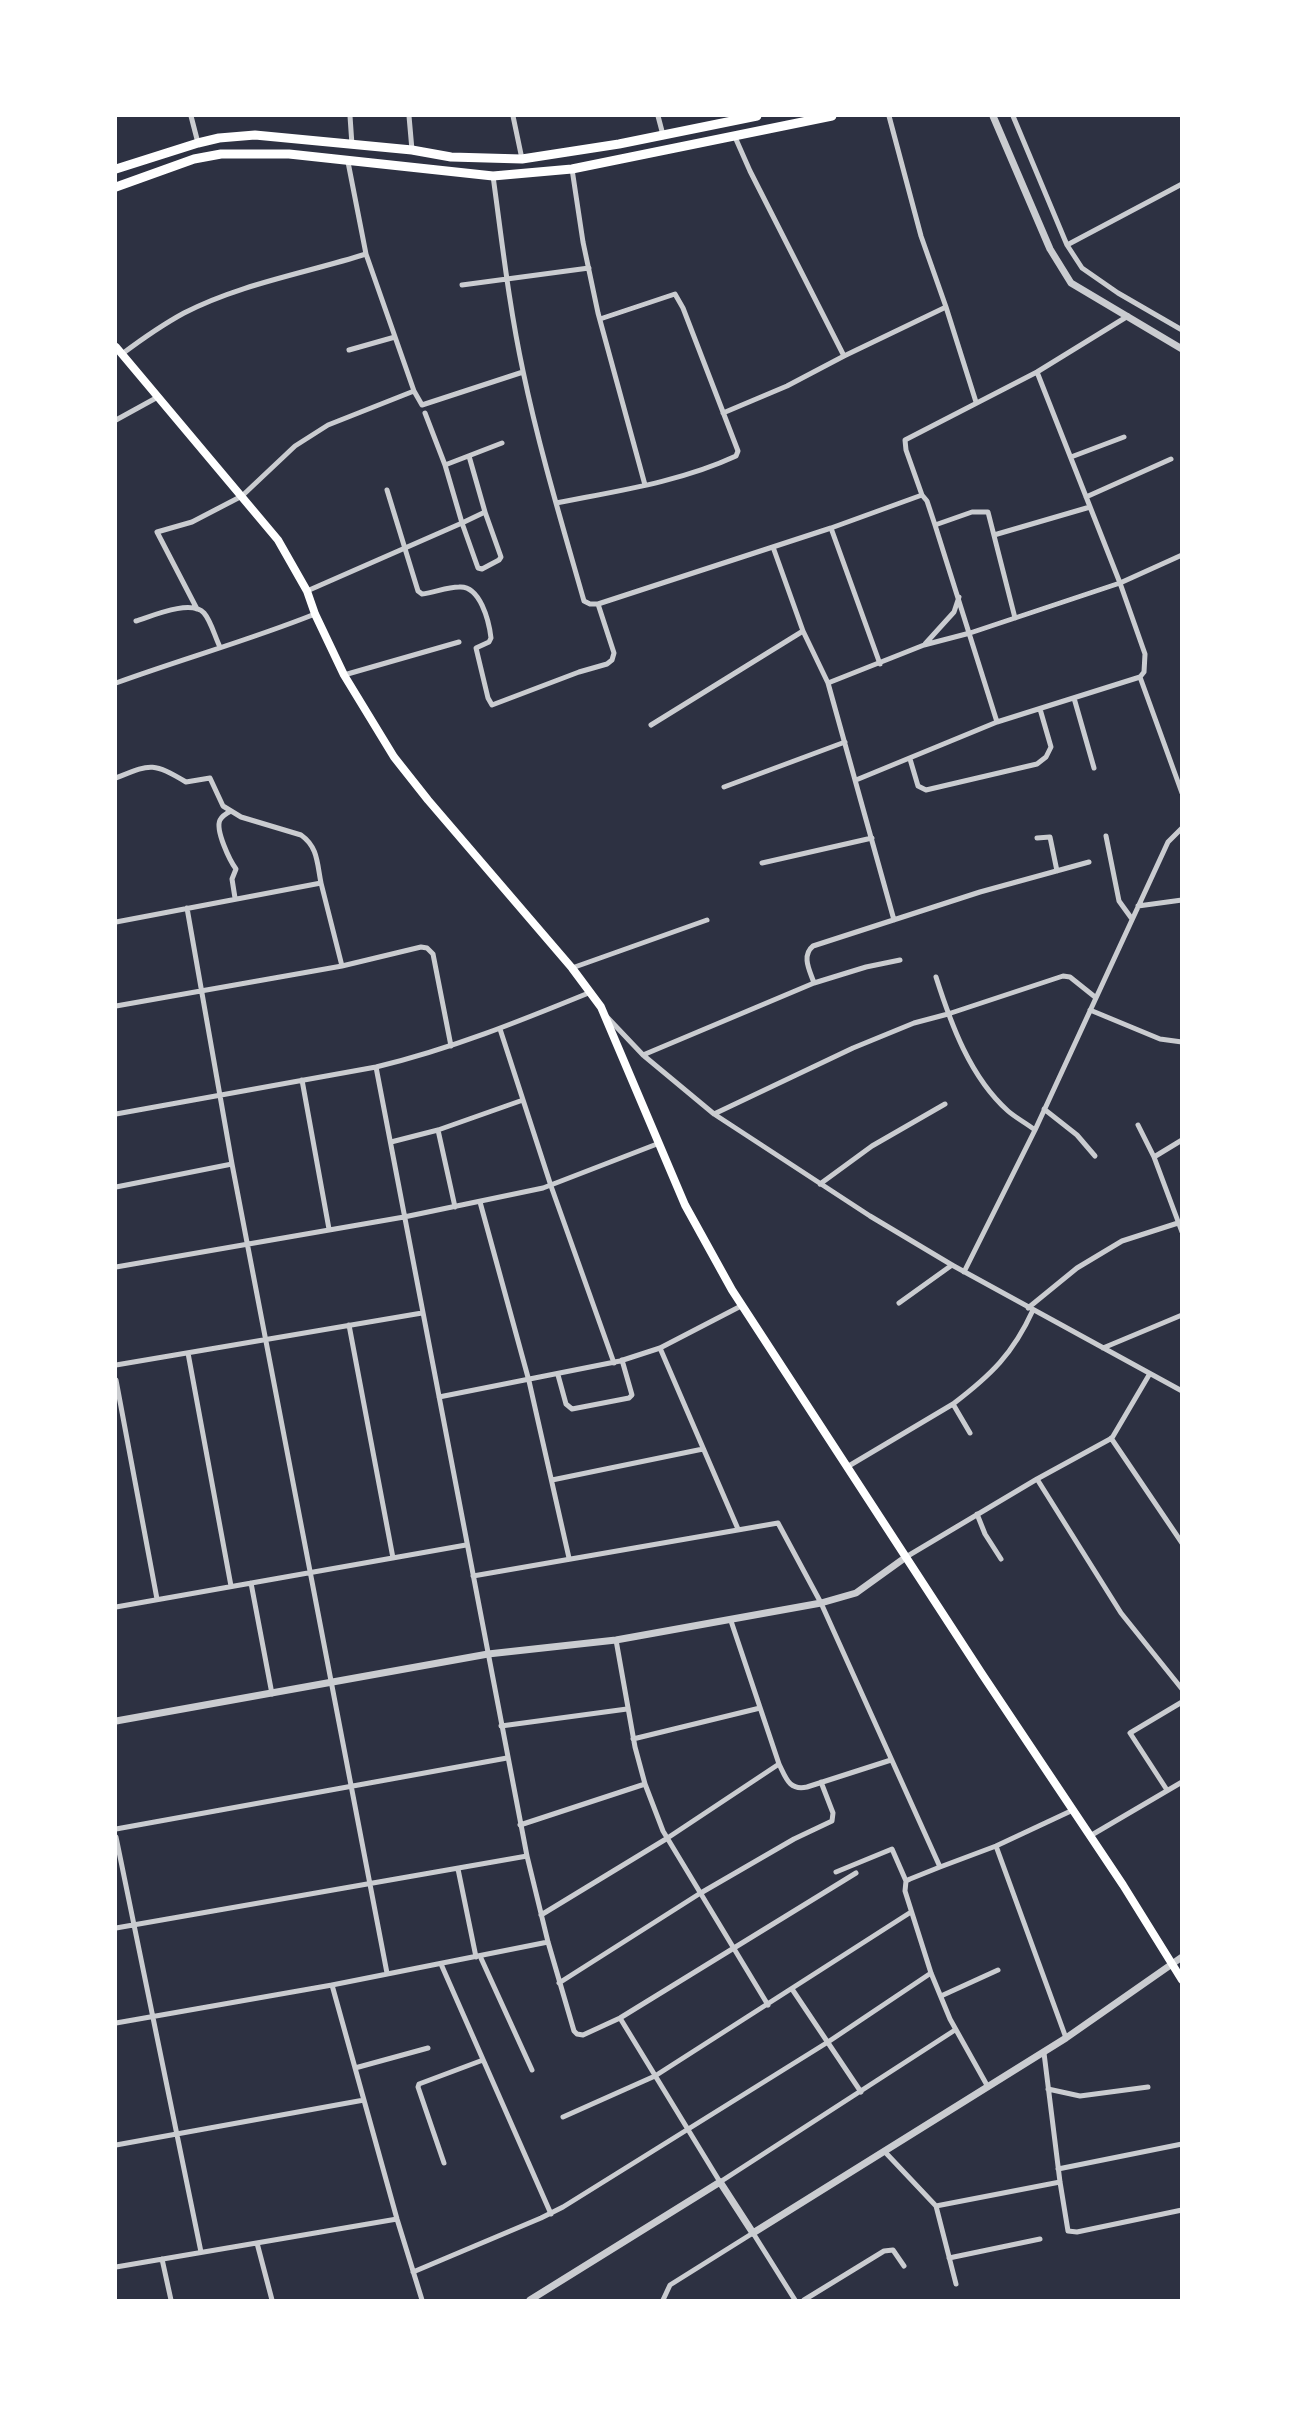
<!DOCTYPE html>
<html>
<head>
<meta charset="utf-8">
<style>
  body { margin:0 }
  #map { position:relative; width:1297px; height:2416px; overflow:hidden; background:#2d3142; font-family:Bitter,serif }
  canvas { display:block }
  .frame { position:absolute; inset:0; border:117px solid #fff; pointer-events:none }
</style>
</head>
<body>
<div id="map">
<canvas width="1297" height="2416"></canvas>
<div class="frame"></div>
</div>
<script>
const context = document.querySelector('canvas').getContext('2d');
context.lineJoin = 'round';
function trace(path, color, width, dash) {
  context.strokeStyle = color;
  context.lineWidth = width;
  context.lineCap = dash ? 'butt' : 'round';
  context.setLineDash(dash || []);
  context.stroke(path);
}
const minor = new Path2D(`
  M191,116L198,143
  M350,116L352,145
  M409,116L412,150
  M513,116L522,159
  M658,116L663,135
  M889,116L921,236L946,307L976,402
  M1013,116L1067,245L1082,268L1118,293L1182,330
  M735,137L750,171L844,356L946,307
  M348,162L366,254
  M572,169L583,242L598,313L645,485
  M493,176C502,241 509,306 523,371C539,448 562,524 584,601L590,604H598L831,528L922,495L906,450L905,440L1037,372L1128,316
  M1067,245L1182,184
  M462,285L589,268
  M349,350L395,337
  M122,354C142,339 162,325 184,313C240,284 306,273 366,254L414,391L328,425L295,446L242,496
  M414,391L422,405L523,372
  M425,413L445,465
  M723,413L787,386L844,356
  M116,420L156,398
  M469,456L485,512
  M1071,457L1124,437
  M387,490L418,591L422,594C434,593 446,587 459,587C480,585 489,621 491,638L489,642L476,648L488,698L492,705L579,672L607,664L612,660L614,653L598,604
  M922,495L927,501L935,525L997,722
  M1086,497L1171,459
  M556,503C617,491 680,482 736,456L738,451L683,308L675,294L600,319
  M485,512L501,557L499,560L482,569L478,568L462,523Z
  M935,525L972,512H988L1015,618
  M831,528L880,664
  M994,535L1090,507
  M773,547L803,631L828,683L894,920
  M307,591L462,523L445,465L502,443
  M197,609L157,532L192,522L242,496
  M136,621C152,616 191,599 204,613C211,621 215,637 220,647
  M925,644L954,612L959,597
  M344,675L459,642
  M1140,677L1182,793
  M116,683C182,659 250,640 315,614
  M828,683L924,645L970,633L1120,583L1182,555
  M1074,698L1094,768
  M651,725L803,631
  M910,759L918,786L926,790L1037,764L1046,757L1051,747L1040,709
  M116,778C151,764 152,762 186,782L210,778L223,806L241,817L301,835C318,847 317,863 321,883
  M856,780L997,722L1140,677L1144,672L1145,654L1120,583L1037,372
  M724,787L845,742
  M231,811C227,813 222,816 220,820C215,830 230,861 236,869L232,879L235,898
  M1106,836L1119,901L1132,919
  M1037,838L1050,837L1057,871
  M762,863L872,838
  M1138,906L1182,900
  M187,908L232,1164L387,1973
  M116,922L321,883L342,966
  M572,968L707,920
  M936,977C951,1024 970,1077 1008,1111C1016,1118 1026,1123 1035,1130
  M814,983L866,967L900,960
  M116,1006L342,966L421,947L427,948L433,954L451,1046
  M1090,1010L1160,1039L1182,1042
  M607,1017L643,1055L714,1114L870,1216L952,1265L1182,1391
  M500,1029L551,1186L614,1363
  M643,1055L814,983C810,971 801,956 813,946L980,892L1089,862
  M376,1067L527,1856L548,1942L574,2031L577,2034L583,2035L620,2018L856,1873
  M302,1080L329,1229
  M1044,1109L1077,1135L1095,1156
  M116,1114L376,1067C451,1049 520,1021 591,992
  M714,1114L853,1048L914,1023L948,1014L1063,976L1070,977L1095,997
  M1138,1125L1154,1157L1182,1232
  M438,1130L455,1207
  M391,1142L438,1130L523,1100
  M1154,1157L1182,1140
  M820,1184L872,1146L945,1104
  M116,1187L232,1164
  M480,1202L529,1381L569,1558
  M116,1267L404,1217L543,1188L657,1144
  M964,1272L1035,1130L1168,842L1182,828
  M899,1303L952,1265
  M1028,1308L1077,1268L1122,1241L1178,1223
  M349,1325L393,1558
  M660,1348L738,1529
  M1103,1348L1182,1315
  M188,1353L231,1586
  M116,1365L422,1313
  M558,1375L566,1404L572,1409L629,1398L632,1395L622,1360
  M116,1380L157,1599
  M439,1397L620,1361L660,1348L741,1306
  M953,1404C991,1375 1013,1354 1033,1310
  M1111,1438L1182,1543
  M847,1467L953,1404L970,1433
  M1037,1479L1121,1613L1182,1689
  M552,1480L703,1449
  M977,1514L985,1534L1001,1559
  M906,1557L1037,1479L1112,1438L1149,1375
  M473,1576L778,1523L821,1603L940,1867L996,1846L1073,1810
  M251,1583L272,1694
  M116,1607L466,1545
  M731,1621L779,1764C786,1778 789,1791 807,1787L891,1760
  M616,1640L635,1747L645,1784L663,1831L768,2005
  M501,1726L627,1709
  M633,1739L760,1708
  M1167,1790L1130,1733L1182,1702
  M520,1825L645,1784
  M116,1829L507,1758
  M1090,1836L1182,1782
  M116,1837L201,2252
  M996,1846L1066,2038
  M940,1867L910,1879L906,1881L905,1891L931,1973L950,2019L988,2087
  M458,1869L476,1957
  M836,1872L892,1849L906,1881
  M541,1915L666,1839L779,1764
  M116,1928L527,1856
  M480,1956L532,2070
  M441,1964L551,2214
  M559,1983L699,1894L794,1839L832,1821L833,1813L821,1782
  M332,1985L397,2219L422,2300
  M792,1989L861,2092
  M941,1996L998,1970
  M620,2018L720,2182L955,2030
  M116,2023L332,1985L548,1942
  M1044,2053L1060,2182L1068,2231L1077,2232L1182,2210
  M355,2068L428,2048
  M1048,2089L1080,2096L1148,2087
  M563,2117L655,2076L911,1912
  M116,2145L364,2100
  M885,2152L936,2206L956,2284
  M444,2163L418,2087L419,2084L483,2060
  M1058,2169L1182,2144
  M936,2206L1060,2182
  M257,2243L272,2300
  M949,2258L1040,2239
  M162,2259L171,2300
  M116,2267L397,2219
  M413,2272L541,2218L563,2207L828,2042L931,1973
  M663,2300L670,2285L753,2233L795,2300
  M804,2300L884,2251L893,2250L904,2266`);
const tertiary = new Path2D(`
  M993,116L1050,249L1071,283L1182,349
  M116,1721L488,1654L616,1640L821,1603L856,1593L906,1557
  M530,2300L720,2182L753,2233L1066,2038L1182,1957`);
const secondary = new Path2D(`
  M116,347L278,540L307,591L315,614L344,675L394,757L428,800L572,968L601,1007L685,1205L732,1290L982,1674L1123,1885L1182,1980`);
const trunk = new Path2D(`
  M116,169L198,143L219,138L255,135L412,150L451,157L522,159L619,144L757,116
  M116,187L194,159L221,154H289L493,176L572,169L832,116`);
trace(minor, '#caccd0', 5);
trace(tertiary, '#caccd0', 7);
trace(secondary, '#fff', 8);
trace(trunk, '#fff', 9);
</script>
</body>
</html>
